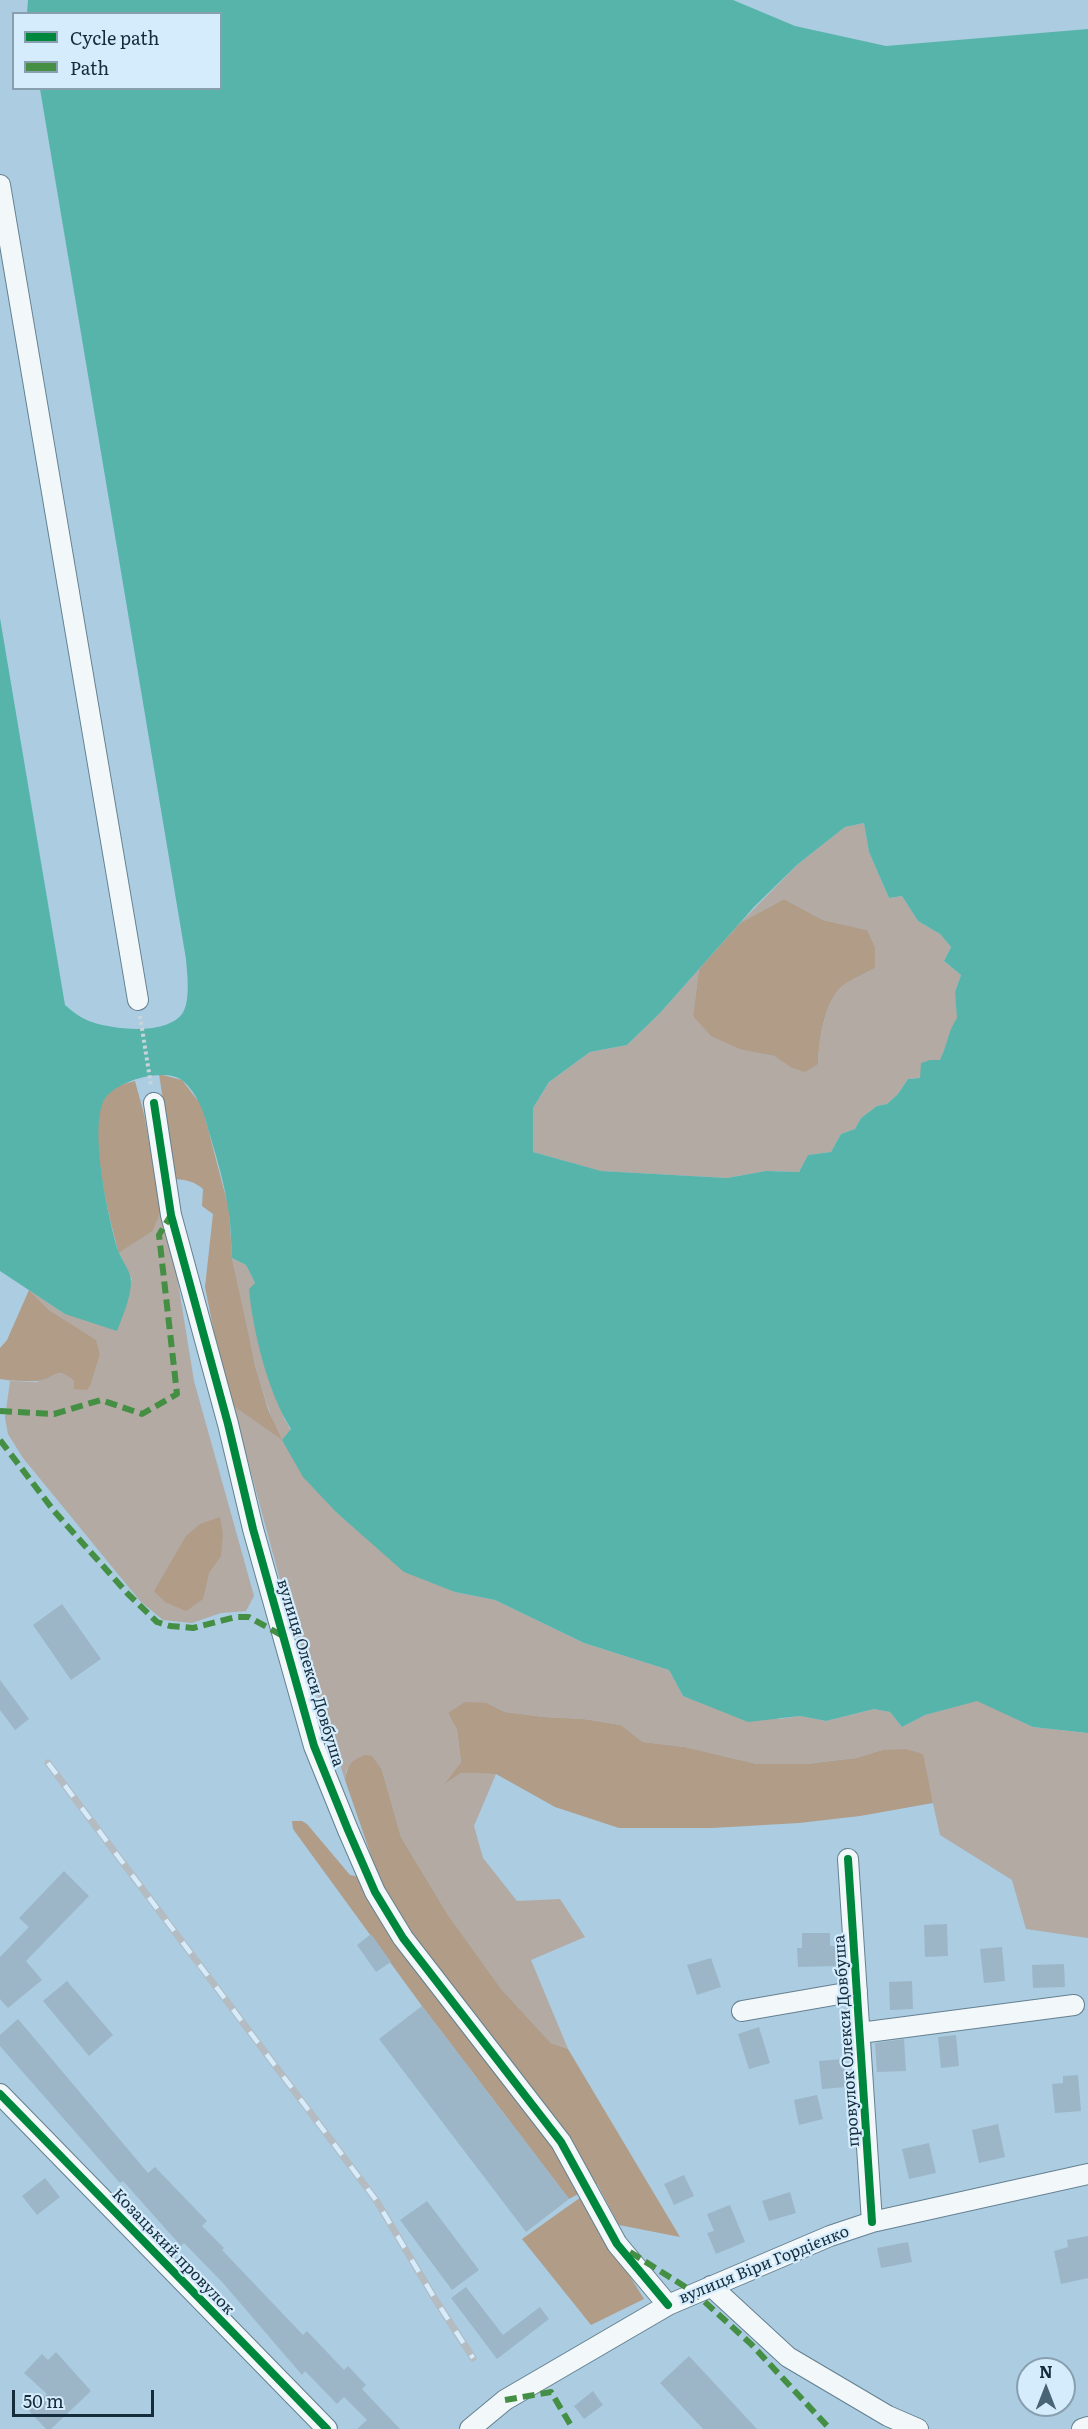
<!DOCTYPE html>
<html>
<head>
<meta charset="utf-8">
<style>
  body { margin:0 }
  #map { position:relative; width:1088px; height:2429px; overflow:hidden; background:#abcce1; font-family:Literata,serif }
  canvas { display:block }
  .legend { position:absolute; left:12px; top:12px; width:210px; height:78px; box-sizing:border-box; background:#d5ecfc; border:2px solid #889faf; margin:0; padding:8px 10px; list-style:none; font-size:18px; color:#142c3b }
  .legend li { display:flex; align-items:center; gap:12px; height:30px }
  .legend b { width:30px; border:2px solid #889faf }
  .north { position:absolute; left:1016px; top:2357px; width:60px; height:60px; box-sizing:border-box; background:#d5ecfc; border:2px solid #889faf; border-radius:50%; rotate:0deg; font-size:16px; font-weight:700; line-height:24px; text-align:center; color:#142c3b }
  .north::after { content:''; display:block; margin:auto; width:21px; height:27px; background:#496475; clip-path:polygon(50% 0,100% 100%,50% 72%,0 100%) }
  .scale { position:absolute; left:12px; top:2390px; width:142px; height:27px; box-sizing:border-box; border:3px solid #142c3b; border-top:0; padding-left:8px; font-size:18px; line-height:21px; white-space:nowrap; color:#142c3b; -webkit-text-stroke:4px #d5ecfc; paint-order:stroke }
</style>
</head>
<body>
<div id="map">
<canvas width="1088" height="2429"></canvas>
<ul class="legend">
<li><b style="height:8px;background:#00873e"></b>Cycle path</li>
<li><b style="height:8px;background:#448f43"></b>Path</li>
</ul>
<div class="north">N</div>
<div class="scale">50 m</div>
</div>
<script>
const context = document.querySelector('canvas').getContext('2d');
context.lineJoin = 'round';
function paint(path, color) {
  context.fillStyle = color;
  context.fill(path, 'evenodd');
}
function trace(path, color, width, dash) {
  context.strokeStyle = color;
  context.lineWidth = width;
  context.lineCap = dash ? 'butt' : 'round';
  context.setLineDash(dash || []);
  context.stroke(path);
}
function drawText(font, color, halo, rows, align = 'center') {
  context.font = font + ' Literata,serif';
  context.lineWidth = 4.5;
  context.setLineDash([]);
  context.textBaseline = 'middle';
  context.strokeStyle = halo;
  context.fillStyle = color;
  for (const [text, x, y, turn = 0] of rows) {
    context.save();
    context.translate(x, y);
    context.rotate((+turn || 0) * Math.PI / 180);
    context.textAlign = isNaN(turn) ? turn : align;
    if (halo) context.strokeText(text, 0, 0);
    context.fillText(text, 0, 0);
    context.restore();
  }
}
const green = new Path2D(`
  M864,823L869,852L889,898L902,896L918,921L940,934L951,947L944,961L961,975L955,992L958,1019C948,1031 947,1046 940,1061L930,1060L920,1078L908,1079L898,1094L887,1104L877,1106L861,1118L855,1129L841,1134L831,1152L808,1155L799,1172L766,1171L727,1178L600,1171L533,1152V1108L549,1082L590,1052L627,1045L660,1013L699,969L693,1016L742,1050L774,1056L790,1067L818,1064C819,1040 824,999 845,984C854,978 866,973 875,968L867,930L823,920L784,899L740,923L798,864L845,827Z
  M161,1211L170,1233L194,1381L254,1596L246,1611L221,1613L192,1623L163,1620L140,1601L23,1458L8,1434L5,1418L10,1381L37,1382L56,1373L67,1374L74,1381L91,1384L100,1355L95,1340L49,1310L29,1290L65,1314L132,1280L119,1253L153,1231Z
  M232,1258L246,1265L255,1283L262,1358L284,1418L337,1513L357,1530L455,1592L495,1600L584,1643L669,1670L683,1696L780,1719L800,1716L826,1721L874,1709L890,1712L902,1727L925,1715L977,1700L1033,1727L1088,1733V1938L1026,1929L1012,1880L940,1835L922,1754L882,1750L856,1758L805,1764H757L685,1747L643,1742L621,1725L584,1719L544,1717L505,1712L487,1703L448,1713L457,1730L461,1762L446,1784L461,1773L496,1774L474,1826L483,1858L517,1901L560,1899L585,1937L531,1960L568,2049L551,2043L502,1990L448,1915L401,1837L382,1770L347,1769L345,1780L279,1576L233,1406L281,1439C255,1382 245,1320 232,1258Z`);
const forest = new Path2D(`
  M784,899L823,920L867,930L875,948V968C866,973 854,978 845,984C824,999 819,1040 818,1064L805,1072L790,1067L774,1056L742,1050L711,1036L693,1016L699,969L740,923Z
  M159,1074L182,1080L202,1106L229,1209L232,1258L255,1365L268,1409L282,1440L233,1406L218,1352L205,1287L213,1214L202,1206L203,1189C194,1181 186,1180 175,1179Z
  M135,1081L144,1114L161,1211L153,1231L119,1253C110,1222 86,1126 104,1099C112,1087 122,1084 135,1081Z
  M29,1290L49,1310L96,1340L100,1355L91,1384L87,1390L74,1389V1381C56,1363 52,1382 34,1381C23,1381 11,1381 0,1379V1348L7,1340Z
  M220,1517L223,1534L221,1556L209,1573L203,1599L186,1611L165,1602L154,1591L186,1536L200,1524Z
  M465,1702L487,1703L505,1712L544,1717L584,1719L621,1725L643,1742L685,1747L757,1764H806L856,1758L882,1750L906,1749L923,1754L933,1803L860,1816L799,1823L712,1828H619L555,1807L496,1774L461,1773L444,1785L461,1762L457,1730L448,1713Z
  M365,1755L372,1756L382,1770L401,1837L448,1915L502,1990L551,2043L568,2049L680,2237L619,2225L597,2184L569,2199L422,2006L293,1829L292,1821H302L307,1824L350,1875L360,1877L375,1867L345,1780C348,1765 351,1760 365,1755Z
  M581,2197L644,2299L591,2325L522,2239Z`);
const water = new Path2D(`
  M28,0H733L795,26L886,46L1088,29V1733L1033,1727L977,1701L925,1715L902,1727L890,1712L874,1709L826,1721L800,1716L748,1722L683,1696L669,1670L584,1643L495,1600L455,1592L404,1572L337,1513L303,1477L282,1440L291,1429C268,1393 253,1332 249,1289L255,1283L246,1265L232,1258C231,1242 231,1225 228,1208C224,1182 216,1155 208,1129C204,1112 197,1093 183,1081C166,1066 112,1081 103,1102C90,1133 108,1217 118,1250C121,1260 132,1272 131,1283C130,1300 123,1315 117,1331L65,1314L0,1271V618L65,1005C73,1012 82,1019 92,1022C115,1030 166,1035 182,1014C191,1001 187,974 186,959L40,89L220,88V14L27,13ZM864,823L869,852L889,898L902,896L918,921L940,934L951,947L944,961L961,975L955,992L957,1018C948,1031 947,1046 940,1060H930L921,1063L920,1078L908,1079L898,1094L887,1104L877,1106L861,1118L855,1129L841,1134L831,1152L808,1155L799,1172L766,1171L727,1178L601,1171L533,1152V1108L549,1082L590,1052L627,1045L660,1013L754,907L798,864L845,827Z`);
const building = new Path2D(`
  M62,1604L101,1659L71,1680L33,1625Z
  M0,1680L29,1719L15,1730L0,1710Z
  M64,1871L89,1896L26,1961L42,1980L8,2008L0,1999V1957L29,1927L19,1918Z
  M947,1924L948,1956L925,1957L924,1925Z
  M802,1933H830V1946H838V1966L798,1967L797,1948H802Z
  M371,1934L391,1962L376,1972L357,1945Z
  M1002,1947L1005,1981L984,1983L980,1949Z
  M711,1958L721,1987L697,1995L687,1965Z
  M1064,1964L1065,1987L1033,1988L1032,1965Z
  M67,1981L113,2035L89,2056L43,2001Z
  M912,1981L913,2009L890,2010L889,1982Z
  M422,2006L569,2199L526,2232L379,2039Z
  M18,2019L148,2173L155,2167L207,2221L202,2226L224,2248L222,2250L303,2335L307,2331L344,2370L348,2366L366,2385L362,2389L400,2429H357L367,2420L344,2397L337,2404L305,2371L302,2375L223,2283L184,2243L181,2246L123,2181L120,2183L0,2046V2035Z
  M759,2027L770,2063L749,2069L738,2034Z
  M956,2035L959,2066L941,2068L938,2037Z
  M904,2039L906,2071L877,2072L875,2043Z
  M843,2059L846,2087L822,2089L819,2061Z
  M1078,2075L1081,2111L1055,2113L1052,2084L1063,2083V2076Z
  M817,2095L823,2119L799,2125L794,2100Z
  M998,2124L1005,2157L979,2163L972,2130Z
  M929,2143L936,2173L909,2179L902,2149Z
  M684,2175L694,2196L674,2205L664,2184Z
  M45,2178L60,2197L37,2215L22,2196Z
  M790,2192L796,2213L769,2221L762,2201Z
  M427,2201L479,2270L452,2290L400,2220Z
  M730,2205L745,2242L716,2254L707,2233L714,2231L707,2214Z
  M1088,2236V2278L1061,2284L1054,2251L1068,2247L1067,2240Z
  M908,2242L912,2262L881,2268L877,2248Z
  M466,2287L503,2335L540,2307L549,2319L497,2359L451,2298Z
  M56,2352L91,2391L51,2429H46L29,2411L47,2394L24,2373L42,2354L48,2360Z
  M689,2356L757,2429H703L660,2383Z
  M593,2391L603,2405L584,2419L574,2406Z`);
const path = new Path2D(`
  M140,1016L151,1085`);
const minor = new Path2D(`
  M0,185L138,1000
  M154,1103L171,1215L228,1424L253,1529L314,1746L348,1830L375,1892L403,1938L561,2142L617,2244L668,2305
  M848,1859L872,2222
  M742,2011L857,1991
  M860,2033L1074,2005
  M0,2094L327,2429
  M711,2286L788,2357L888,2416L918,2429
  M470,2429L505,2400L668,2305L830,2236L872,2222L1088,2174
  M1082,2429L1088,2427`);
const rail = new Path2D(`
  M48,1763L376,2200L435,2299L473,2358`);
const quiet = new Path2D(`
  M0,1411L54,1414L101,1400L142,1414L177,1394L159,1235L171,1215
  M0,1440L54,1511L128,1594L157,1622L170,1626L193,1628L236,1617H249L283,1636
  M630,2252L695,2293L751,2344L830,2429
  M505,2400L551,2392L573,2429`);
const cycleway = new Path2D(`
  M154,1103L171,1215L228,1424L253,1529L314,1746L348,1830L375,1892L403,1938L561,2142L617,2244L668,2305
  M848,1859L872,2222
  M0,2094L327,2429`);
const streetNames = [
  ["вулиця Олекси Довбуша",310,1673,73],
  ["провулок Олекси Довбуша",847,2041,-94],
  ["Козацький провулок",173,2252,46],
  ["вулиця Віри Гордієнко",764,2265,-22]
];
paint(green, '#b2aaa3');
paint(forest, '#b19c88');
paint(water, '#57b4ab');
paint(building, '#9cb6c7');
trace(minor, '#658090', 22);
trace(path, '#c9d4da', 4, [3, 3]);
trace(minor, '#f2f7fa', 20);
trace(rail, '#b4bcc2', 7);
trace(rail, '#d5ecfc', 4.5, [14]);
trace(quiet, '#448f43', 6, [12, 6]);
trace(cycleway, '#00873e', 8);
drawText('16px', '#142c3b', '#d5ecfc', streetNames);
</script>
</body>
</html>
